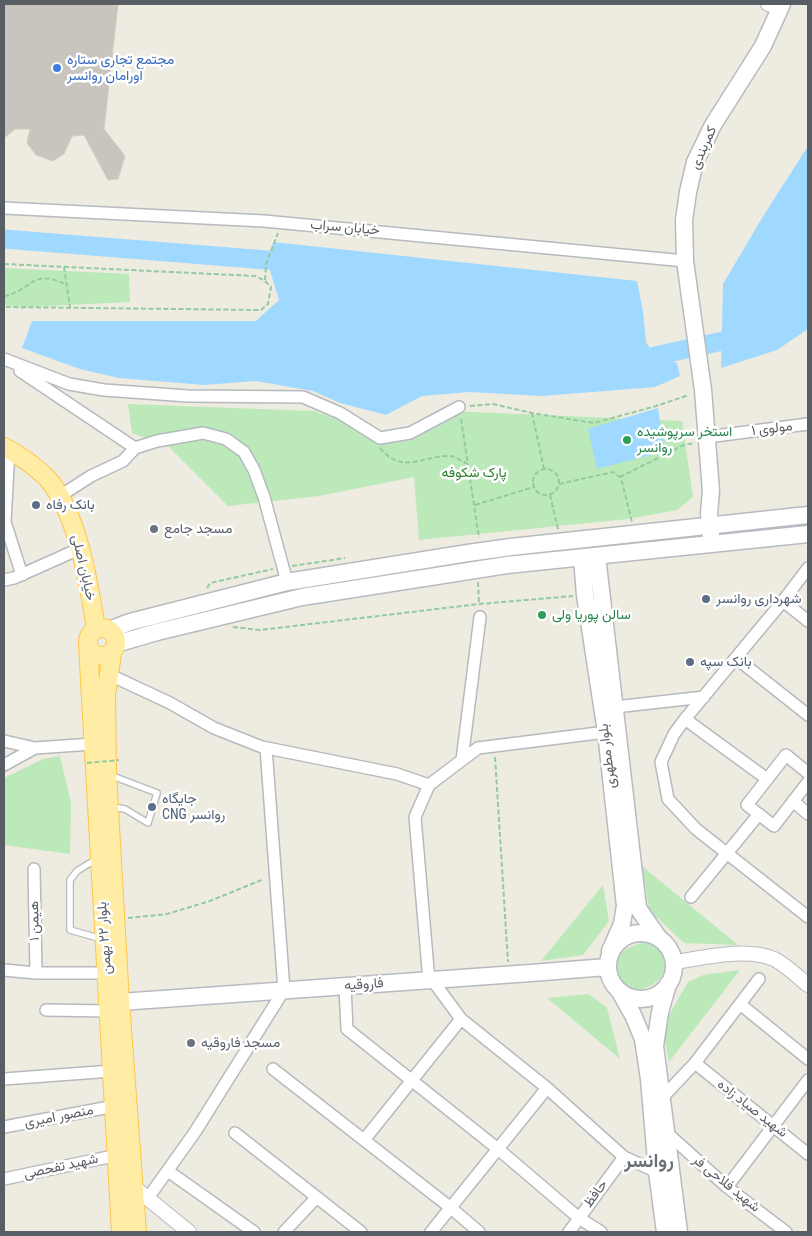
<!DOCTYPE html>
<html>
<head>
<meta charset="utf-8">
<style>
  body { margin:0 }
  #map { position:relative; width:812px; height:1236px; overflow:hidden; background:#eeebe1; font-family:"Roboto Condensed",sans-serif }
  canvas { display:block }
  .frame { position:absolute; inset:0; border:5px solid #595e64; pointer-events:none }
</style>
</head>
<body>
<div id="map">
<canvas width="812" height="1236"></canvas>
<div class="frame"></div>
</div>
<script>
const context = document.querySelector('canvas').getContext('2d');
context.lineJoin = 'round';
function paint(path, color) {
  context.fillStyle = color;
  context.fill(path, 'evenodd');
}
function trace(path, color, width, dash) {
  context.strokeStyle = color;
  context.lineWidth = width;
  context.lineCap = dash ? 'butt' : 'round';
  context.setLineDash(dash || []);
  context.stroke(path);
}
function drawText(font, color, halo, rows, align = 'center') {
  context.font = font + ' "Roboto Condensed",Vazirmatn,sans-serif';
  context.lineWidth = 5;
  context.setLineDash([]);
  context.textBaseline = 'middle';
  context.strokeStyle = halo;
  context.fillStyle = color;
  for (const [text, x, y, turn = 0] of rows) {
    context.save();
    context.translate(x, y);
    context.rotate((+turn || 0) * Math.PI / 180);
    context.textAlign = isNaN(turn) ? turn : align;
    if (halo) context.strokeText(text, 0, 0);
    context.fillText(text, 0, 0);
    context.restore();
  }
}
const green = new Path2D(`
  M4,268L129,274L130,302L25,307L4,305Z
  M128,404L314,411L399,441L450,411L682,421L693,497L677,510L628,519L419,540L414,477L319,496L228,506L168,446L132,433Z
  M60,756L71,803L70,854L4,845V778L43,759Z
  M642,866L738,945L684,943L649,910Z
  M603,885L609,921L583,955L541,961Z
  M644,942L655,946L663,953C663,957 666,965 665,969C661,983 645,990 633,991L620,980L616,961C622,949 632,946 644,942Z
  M740,970L669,1062L664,1036L668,1017L688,982L703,975Z
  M589,994L607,1008L620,1059L547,998Z`);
const water = new Path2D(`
  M808,146V329L777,350L721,368L723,284L762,218Z
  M273,242L637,281L643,311L646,342L655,356L677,363L680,376L655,387L542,396L469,392L422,396L386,415L340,403L313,391L256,381L204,385L119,378L80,369L22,348L32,321H256L279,300L268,264Z
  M658,408L665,451L597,469L588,429Z`);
const river = new Path2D(`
  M4,239L279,261L290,272
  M633,368L655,356L745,336`);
const building = new Path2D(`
  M4,4H118L104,129L125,156L118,179L108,180L84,135L72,136L64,154L53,161L36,155L27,143L30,129H15L4,138Z`);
const path = new Path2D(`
  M4,264L255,276L265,281L271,287L268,304L261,310L4,307
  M64,267L70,307
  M265,280L266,264L278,233
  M4,296C32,291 31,268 65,284
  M470,406L493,404L532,413L594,423L656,406L689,395
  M532,413L544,469
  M461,419L479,538
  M380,448C403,475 421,456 449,456C455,456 462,461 467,464
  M533 482a13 13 0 1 1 26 0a13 13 0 1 1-26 0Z
  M620,477L684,445L695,443
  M559,484L613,472L620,477L622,482L632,522
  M550,495L558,529
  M475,505L534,487
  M292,566L345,558
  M478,582L479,604
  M207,588L210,583L273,569
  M233,627L260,630L479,604L573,596
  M495,757L508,962
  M128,918L167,914L210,901L264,879`);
const service = new Path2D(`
  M110,775L157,793L148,823L125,809L112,807
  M98,858L77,871L70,880V930L102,939`);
const minor = new Path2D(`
  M4,208L264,221L685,261
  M4,359L69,384L104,390L188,396L303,397L340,413L380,438L410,433L459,407
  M20,371L135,448L157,441L203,433L226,439L244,452L254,470L264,497L287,582
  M707,437L808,424
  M9,450L5,522L22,575
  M60,496L91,476L123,461L135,448
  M808,568L783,601L685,719L674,734L661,762L668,799L696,829L808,917
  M4,580L14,578L79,549
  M783,601L808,621
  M736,658L808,715
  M108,674L170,703L214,728L262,747L397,774L429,785L478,748L606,732
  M615,707L704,697
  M685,719L767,779
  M4,741L35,748
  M462,760L480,617
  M4,765L35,748L93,744
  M808,773L786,755L747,805L774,826L808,782
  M793,801L808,814
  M34,869L36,973
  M691,897L759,814
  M4,970L36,973H107
  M429,981L415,817L429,785
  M433,981L461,1019L547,1088L624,1157L657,1172
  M345,987L347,1029L498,1149L579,1218L601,1232
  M740,1004L808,1059
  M46,1010L109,1011
  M695,1063L808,1154
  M273,1069L451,1208L479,1232
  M4,1079L112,1071
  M662,1098L695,1063L759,979
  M4,1127L115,1106
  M235,1133L361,1232
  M667,1133L727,1187L786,1232
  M364,1140L461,1019
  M168,1171L254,1232
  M4,1179L118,1155
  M727,1187L808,1080
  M148,1198L195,1132L284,990L266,748
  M284,1232L316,1198
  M431,1232L547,1088
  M569,1232L624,1157`);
const tertiary = new Path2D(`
  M768,4L781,8
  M674,962C703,958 747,947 774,959C786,965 797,976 808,985
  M135,1188L189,1232`);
const secondary = new Path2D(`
  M711,535L709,513L711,491L703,390L685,261L684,220L688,192L695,162L713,125L763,46L782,4
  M597,556L638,908L658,937
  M582,558L585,595L606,732L625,906L622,924L610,951
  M109,630L130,622L287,582L468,553L511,547L808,515
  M116,644L157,632L302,597L507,565L808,534
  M608 966a33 33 0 1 1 66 0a33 33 0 1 1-66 0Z
  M668,984L660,1012L655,1046L679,1232
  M620,992L633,1015L643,1039L649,1079L657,1172L665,1232
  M120,1002C283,990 445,980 607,967`);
const primary = new Path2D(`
  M4,447C19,455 35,466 47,478C78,513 89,584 96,629
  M88 642a14 14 0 1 1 28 0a14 14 0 1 1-28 0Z
  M88,645L121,1232
  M112,654L106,694L107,773L120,1002L137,1232`);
const pathBridge = new Path2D(`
  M87,763L119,760`);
const markers = [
  [57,68,5,"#3f7fe0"],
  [627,440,5,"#2e9e5b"],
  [36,505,5,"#5c6f8a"],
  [154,529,5,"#6b7280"],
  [706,599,5,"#5c6f8a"],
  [542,615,5,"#2e9e5b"],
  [690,662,5,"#5c6f8a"],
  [152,807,5,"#5c6f8a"],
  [191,1043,5,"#6b7280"]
];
const shopNames = [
  ["مجتمع تجاری ستاره",67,60],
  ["اورامان روانسر",67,76]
];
const streetNames = [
  ["کمربندی",704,148,-66],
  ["خیابان سراب",345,228,5],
  ["مولوی ۱",772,429,-7],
  ["خیابان اصلی",83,568,77],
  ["بلوار مطهری",608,756,-97],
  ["هیمن ۱",35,921,-91],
  ["بلوار ۲۲ بهمن",105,938,-94],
  ["فاروقیه",364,985,-4],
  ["شهید صیاد زاده",752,1109,38],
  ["منصور امیری",59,1117,-11],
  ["شهید تفحصی",61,1167,-12],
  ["شهید فلاحی فر",726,1184,39],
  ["حافظ",596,1194,-54]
];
const leisureNames = [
  ["استخر سرپوشیده",637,432],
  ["روانسر",637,448],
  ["سالن پوریا ولی",552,615]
];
const parkNames = [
  ["پارک شکوفه",474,473]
];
const serviceNames = [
  ["بانک رفاه",46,505],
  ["شهرداری روانسر",716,599],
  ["بانک سپه",700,662],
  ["جایگاه",162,799],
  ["CNG روانسر",162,815]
];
const worshipNames = [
  ["مسجد جامع",164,529],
  ["مسجد فاروقیه",201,1043]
];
const districtNames = [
  ["روانسر",649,1162]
];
paint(green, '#bce9ba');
paint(water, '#a0d9ff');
trace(river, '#a0d9ff', 19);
paint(building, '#c9c5be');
trace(building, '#d3ccbf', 1);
trace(service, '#b6babf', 8);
trace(minor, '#b6babf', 14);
trace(tertiary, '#b6babf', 16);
trace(secondary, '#b7bbc1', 19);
trace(primary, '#ffc549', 20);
trace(path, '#93caa0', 2, [5, 2.5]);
trace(service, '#fff', 5.5);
trace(minor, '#fff', 11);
trace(tertiary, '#fff', 14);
trace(secondary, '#fff', 16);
trace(primary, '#ffeda5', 18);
trace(pathBridge, '#93caa0', 2, [5, 2.5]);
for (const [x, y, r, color] of markers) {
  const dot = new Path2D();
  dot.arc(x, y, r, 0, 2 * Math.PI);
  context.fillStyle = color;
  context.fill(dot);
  trace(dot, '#fff', 2);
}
drawText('14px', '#366cbe', '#fff', shopNames, 'left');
drawText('14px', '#595e64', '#fff', streetNames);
drawText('14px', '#27864d', '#fff', leisureNames, 'left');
drawText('14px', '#2b822b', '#fff', parkNames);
drawText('14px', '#4e5e75', '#fff', serviceNames, 'left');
drawText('14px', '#5b616d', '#fff', worshipNames, 'left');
drawText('bold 19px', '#6a7076', '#fff', districtNames);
</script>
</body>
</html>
